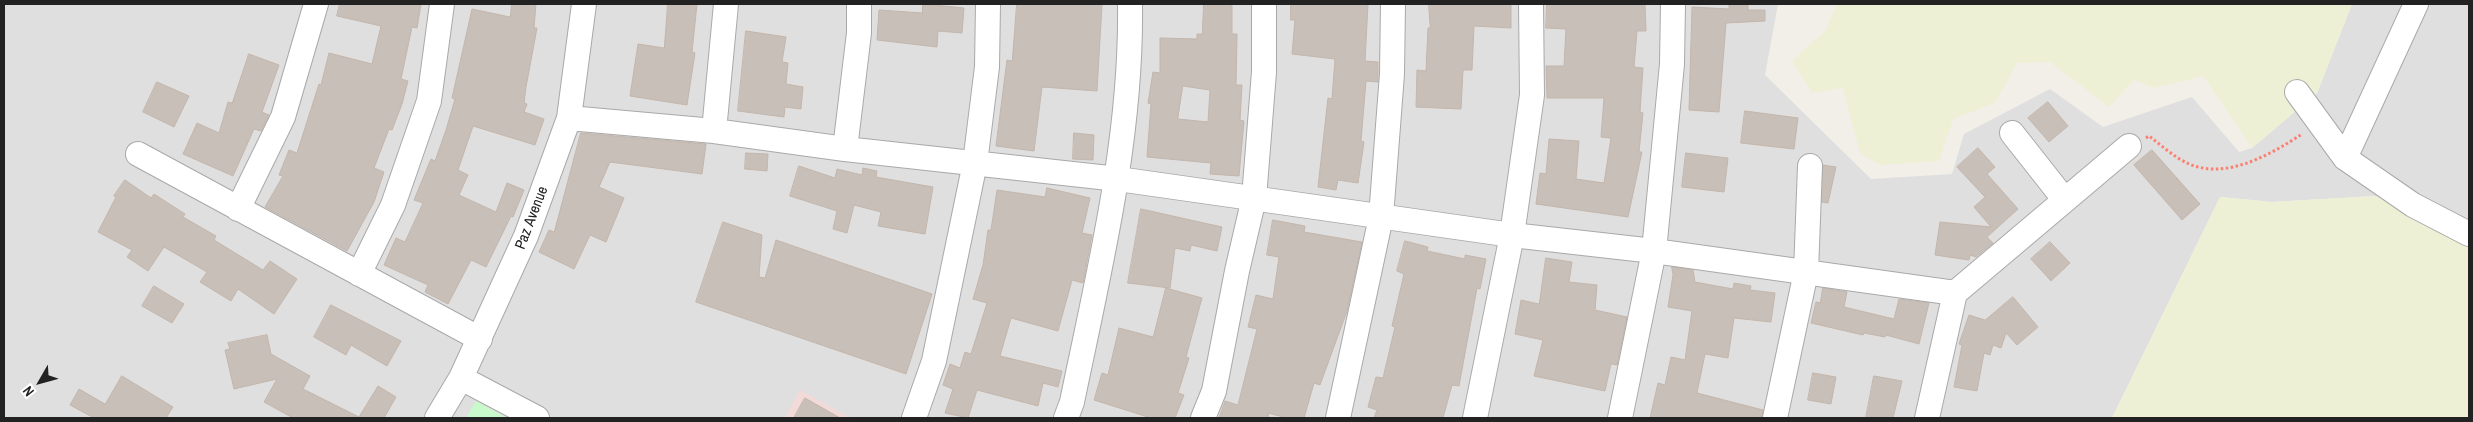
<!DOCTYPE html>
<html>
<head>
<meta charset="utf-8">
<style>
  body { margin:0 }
  #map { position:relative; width:2473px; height:422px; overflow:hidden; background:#f2efe9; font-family:"Archivo Narrow",sans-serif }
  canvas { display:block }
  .frame { position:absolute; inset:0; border:5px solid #222; pointer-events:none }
  .north { position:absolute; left:15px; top:357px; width:50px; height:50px; -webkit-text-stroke:4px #fff; paint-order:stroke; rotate:232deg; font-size:14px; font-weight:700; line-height:20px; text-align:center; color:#222 }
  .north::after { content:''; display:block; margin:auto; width:18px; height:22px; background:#222; clip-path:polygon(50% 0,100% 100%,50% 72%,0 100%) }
</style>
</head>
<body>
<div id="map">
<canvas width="2473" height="422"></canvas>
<div class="frame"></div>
<div class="north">N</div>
</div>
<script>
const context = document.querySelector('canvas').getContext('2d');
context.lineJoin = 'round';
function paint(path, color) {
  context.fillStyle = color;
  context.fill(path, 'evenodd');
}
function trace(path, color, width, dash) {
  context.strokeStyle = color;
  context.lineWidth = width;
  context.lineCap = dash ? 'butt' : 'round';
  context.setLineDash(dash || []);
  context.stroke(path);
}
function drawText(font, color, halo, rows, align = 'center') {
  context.font = font + ' "Archivo Narrow",sans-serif';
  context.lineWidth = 4;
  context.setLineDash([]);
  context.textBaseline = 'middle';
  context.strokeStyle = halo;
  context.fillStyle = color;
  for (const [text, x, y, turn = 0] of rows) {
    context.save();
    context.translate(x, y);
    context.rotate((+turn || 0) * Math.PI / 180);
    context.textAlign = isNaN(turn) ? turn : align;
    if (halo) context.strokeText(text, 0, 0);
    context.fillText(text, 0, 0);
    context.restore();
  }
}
const residential = new Path2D(`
  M4,4H1778L1765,75L1871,179L1952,174L1964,134L2050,89L2103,127L2192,97L2239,152L2252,148L2317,93L2352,4H2469V242L2376,196L2272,202L2220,197L2112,418H4Z`);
const commercial = new Path2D(`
  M800,390L851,418H785Z`);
const farmland = new Path2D(`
  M1836,4H2352L2317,93L2252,148L2203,76L2154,88L2134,80L2109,107L2050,62L2017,63L1995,103L1953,119L1939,161L1880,165L1860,153L1843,88L1812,93L1792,61L1826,30Z
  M2376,196L2469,242V418H2112L2220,197L2272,202Z`);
const park = new Path2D(`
  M476,401L507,418H466Z`);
const building = new Path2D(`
  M340,4H421L417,28L412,27L401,79L408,81L402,104L392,130L389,129L374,168L384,172L374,202L347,251L265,207L283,176L279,175L289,150L297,153L319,84L321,85L329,53L372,64L381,26L337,16Z
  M512,4H536L534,28H537L526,87L524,103L527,104L524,112L544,119L535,145L473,126L458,170L468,175L459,195L496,212L507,183L524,190L513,217L511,216L486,267L471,260L448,304L425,292L428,285L384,265L396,238L405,242L423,203L414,200L431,159L435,161L446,130L455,99L452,98L472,9L510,17Z
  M668,4H697L692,52L695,53L687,105L630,96L638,44L664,48Z
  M923,4L964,8L962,33L938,31L937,47L877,40L879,10L922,13Z
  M1017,4H1102L1097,91L1042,87L1034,151L996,146L1007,60L1012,61Z
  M1204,4H1232V34H1237L1236,85H1242L1240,120L1244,121L1239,176L1210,174L1211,163L1147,157L1151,104L1148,103L1153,72L1160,73V38L1197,39V34H1202ZM1183,86L1210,90L1208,122L1178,119Z
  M1291,4H1368L1365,61L1378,62V82L1366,81L1361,141L1364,142L1358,183L1338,180L1336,190L1318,187L1328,98L1332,99L1335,59L1292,54L1295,20H1291Z
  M1429,4H1511V28L1474,26L1472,70H1463L1461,109L1416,107L1417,70L1426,71L1428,28H1430Z
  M1547,4H1645L1646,31H1637L1634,67L1643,68L1640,112L1643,113L1639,152H1642L1628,217L1536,204L1540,173L1546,174L1549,139L1579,141L1576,179L1604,183L1611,138L1601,137L1604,98H1547L1546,66H1564L1566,29L1546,28Z
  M1729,4H1748V10H1765V21L1726,23L1719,112L1689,110L1692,7L1729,9Z
  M746,31L786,37L782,62L788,63L786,84L803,87L801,109L785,107L784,117L738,111Z
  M249,54L279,65L262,112L269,115L261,131L254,129L233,176L183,154L197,123L219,133L228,102L232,103Z
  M157,82L189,96L174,127L143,112Z
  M2048,102L2068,126L2049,142L2028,118Z
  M1745,111L1798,118L1794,149L1741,143Z
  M581,133L706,144L702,174L610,162L599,187L624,198L606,242L590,235L574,269L539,252L549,230L554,232Z
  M1074,133L1094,135L1093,160L1073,159Z
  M1978,148L1995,167L1987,174L2018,209L1987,237L1993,243L1976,257L1970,255L1969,260L1935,255L1940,222L1991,227L1974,207L1985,197L1957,167Z
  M2152,150L2200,204L2182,220L2134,165Z
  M746,153L768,154L767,171L745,169Z
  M1686,153L1728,158L1724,192L1682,187Z
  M1823,165L1836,167L1828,203L1822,202Z
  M799,166L835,178L837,169L862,175L863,168L877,171L876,177L933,187L925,234L878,226L881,212L854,205L847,233L833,229L837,211L790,196Z
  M125,180L151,198L154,194L185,214L183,217L216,236L214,240L263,270L270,261L297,279L274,314L238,289L231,301L200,282L207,272L164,247L148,271L127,257L132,250L98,232L116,197L114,196Z
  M1047,188L1090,198L1082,233L1092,235L1083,283L1072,280L1058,331L1011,318L1000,356L1062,371L1058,387L1043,383L1038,406L977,390L968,418L945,413L953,389L943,385L950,364L960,368L965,352L971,354L987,303L973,299L983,265L988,230H991L997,190L1045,197Z
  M1141,209L1222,227L1217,251L1191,245L1190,251L1175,248L1170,288L1128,283Z
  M1273,220L1305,226L1304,232L1362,242L1347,311L1320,385L1314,383L1304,418H1287L1268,413L1269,418H1219L1225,401L1238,405L1257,329L1248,327L1256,295L1273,299L1279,257L1267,255Z
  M723,222L762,235L759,277L765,278L776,240L932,294L906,374L696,302Z
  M1405,241L1428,247L1427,251L1465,259V255L1486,259L1480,289L1477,288L1459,386L1452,385L1443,418H1374L1377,410L1368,407L1376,377L1383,378L1395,327L1392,326L1404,274L1397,271Z
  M2050,242L2070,263L2051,281L2031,259Z
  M1546,258L1572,262L1569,282L1597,285L1595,310L1627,317L1617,365L1611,364L1605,391L1534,376L1543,340L1515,334L1521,300L1539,304Z
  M1672,267L1693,270L1695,282L1733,289L1734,283L1751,286L1750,290L1775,293L1771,322L1734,318L1728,358L1705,354L1697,393L1763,410L1762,418H1650L1658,383L1665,385L1671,357L1685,360L1692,311L1668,307L1673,275Z
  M154,286L184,304L172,323L142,306Z
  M1166,288L1202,298L1186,357L1189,358L1178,393L1184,395L1175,418H1151L1094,400L1102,373L1108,375L1119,328L1153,337Z
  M1823,288L1847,292L1844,307L1894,319L1899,299L1929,303L1919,344L1886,335L1885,337L1864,333L1863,335L1811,323L1816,302L1820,303Z
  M2013,297L2038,327L2017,345L2006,333L2001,348L1993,345L1990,355L1984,353L1977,391L1954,387L1962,345L1959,344L1969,315L1985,320Z
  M331,305L401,341L387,366L351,345L346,355L314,337Z
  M267,335L271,354L310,376L303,389L359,417L378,386L396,397L384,418H293L264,402L277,379L234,389L225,350L230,349L228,343Z
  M1813,373L1836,377L1831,404L1808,400Z
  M122,376L173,407L166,418H94L70,405L79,389L105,404Z
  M1874,376L1902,381L1893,418H1866Z
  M805,398L840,418H794Z`);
const path = new Path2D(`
  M2146,138L2149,136C2161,145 2174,157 2187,163C2225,181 2270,155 2302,134`);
const minor = new Path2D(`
  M2297,92L2345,158L2413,205L2469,234
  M569,118L714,131L845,149L1118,179L1512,235L1654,251L1955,293L2129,146
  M714,131L726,4
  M2012,133L2064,199
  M845,149L859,33V4
  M138,154L480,339
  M2345,158L2416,4
  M238,209L283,117L316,4
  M359,274L393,205L429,101L442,4
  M461,378L537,418
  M437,418L461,378L526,236L569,118L584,4
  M914,418L934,361L975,163L987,67L988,4
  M1066,418L1072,402C1099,271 1132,139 1130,4
  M1203,418L1214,391L1237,271L1254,198L1264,72V4
  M1338,418L1381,217L1392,74L1393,4
  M1475,418L1512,235L1532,95L1531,4
  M1620,418L1654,251L1672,64L1673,4
  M1775,418L1806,272L1810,166
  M1927,418L1955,293`);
const streetNames = [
  ["Paz Avenue",532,218,-69]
];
paint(residential, '#e0dfdf');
paint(commercial, '#f2dad9');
paint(farmland, '#eef0d5');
paint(park, '#c8facc');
paint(building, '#c7bfb8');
trace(building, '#c4b6ab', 1);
trace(minor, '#a9a9a9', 26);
trace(path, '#fa8072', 3, [2.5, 2.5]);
trace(minor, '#fff', 24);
drawText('15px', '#222', '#fff', streetNames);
</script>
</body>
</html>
